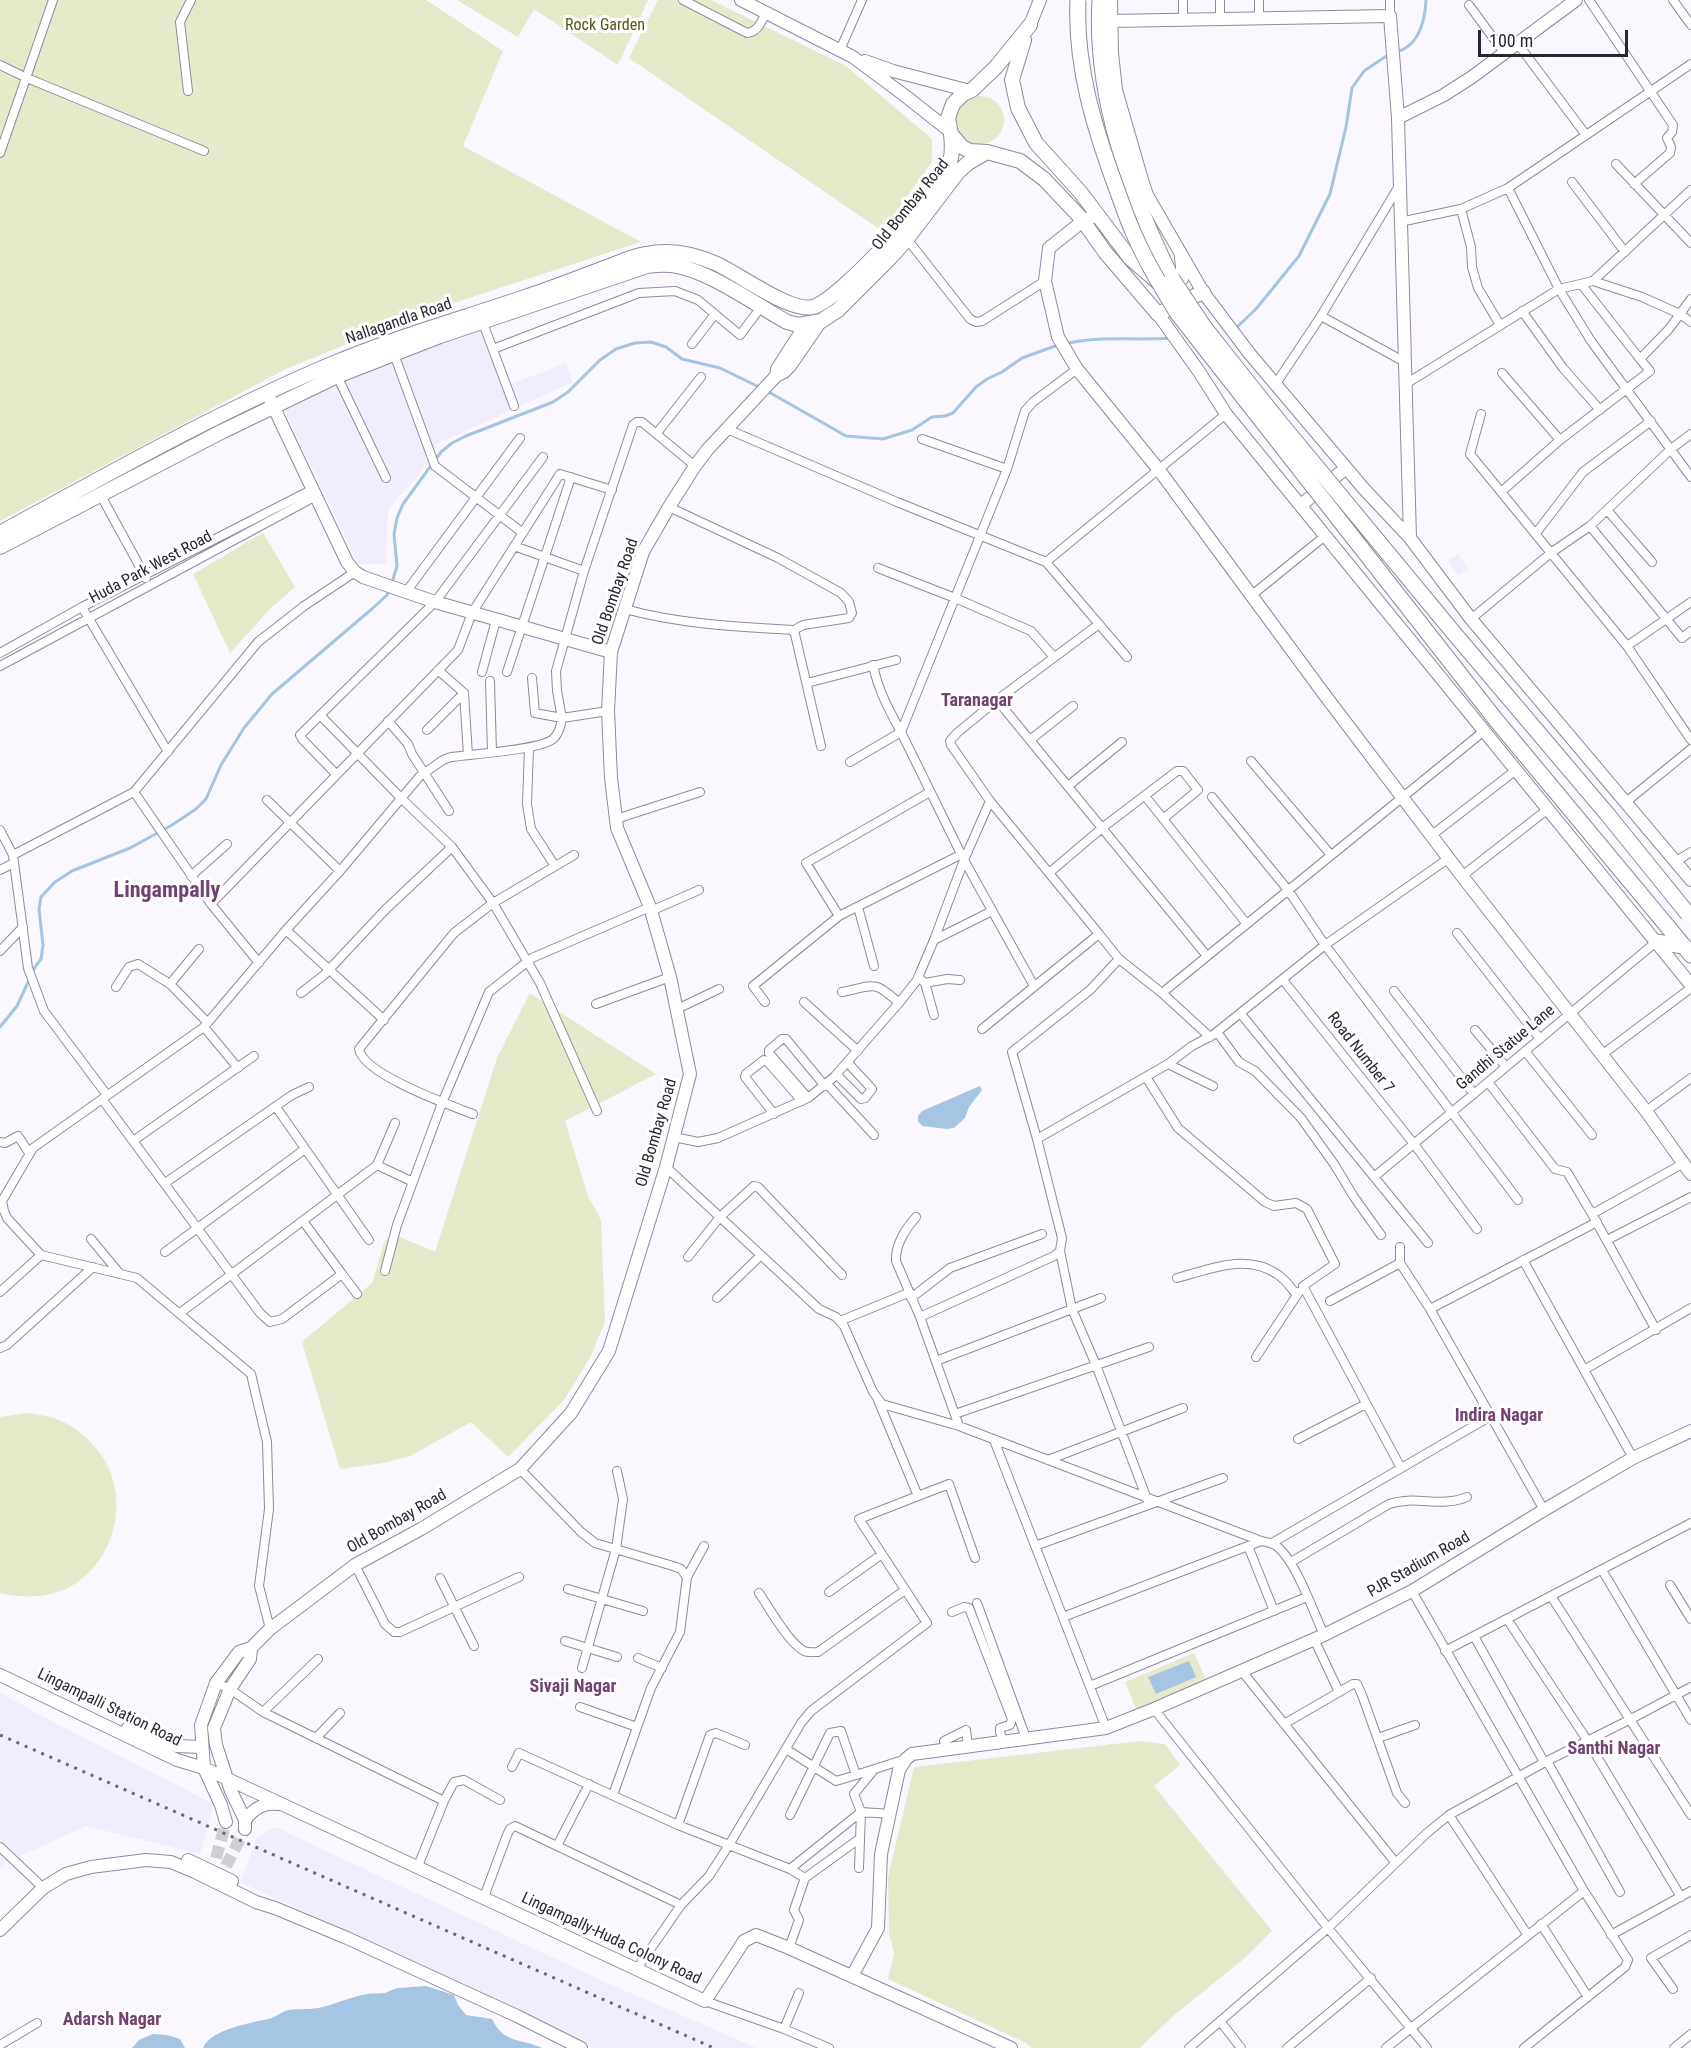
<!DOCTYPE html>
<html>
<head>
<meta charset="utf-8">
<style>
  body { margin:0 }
  #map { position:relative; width:1691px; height:2048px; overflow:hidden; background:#faf8fe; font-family:"Roboto Condensed",sans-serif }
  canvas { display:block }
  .scale { position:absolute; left:1478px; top:30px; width:150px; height:27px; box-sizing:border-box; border:3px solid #2a2631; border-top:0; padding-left:8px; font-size:18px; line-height:21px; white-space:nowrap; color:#2a2631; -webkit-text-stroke:4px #fff; paint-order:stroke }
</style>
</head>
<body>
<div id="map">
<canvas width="1691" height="2048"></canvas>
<div class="scale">100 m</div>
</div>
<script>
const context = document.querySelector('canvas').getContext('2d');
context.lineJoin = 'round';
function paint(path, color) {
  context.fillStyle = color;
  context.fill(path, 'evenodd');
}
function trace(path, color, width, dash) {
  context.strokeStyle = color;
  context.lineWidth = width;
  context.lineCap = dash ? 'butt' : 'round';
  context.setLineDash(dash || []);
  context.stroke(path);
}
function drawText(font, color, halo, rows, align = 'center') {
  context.font = font + ' "Roboto Condensed",sans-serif';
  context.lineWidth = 6;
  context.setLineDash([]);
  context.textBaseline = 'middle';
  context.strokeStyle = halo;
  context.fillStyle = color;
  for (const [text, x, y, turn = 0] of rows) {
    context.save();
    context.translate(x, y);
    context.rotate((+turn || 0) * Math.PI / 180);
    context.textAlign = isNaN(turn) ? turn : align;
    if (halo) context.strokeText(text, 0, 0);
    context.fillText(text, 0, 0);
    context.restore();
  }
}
const built = new Path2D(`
  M481,329L503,387L566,363L573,382L437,444L432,459L388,510L386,564H358L284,409L385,360Z
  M1458,554L1468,569L1458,575L1448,560Z
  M0,1692L36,1713L214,1804L200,1854L86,1826L5,1863L0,1868Z
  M275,1827L605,1982L757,2048H592L479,1992L240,1882L257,1837Z`);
const green = new Path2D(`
  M0,0H426L503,51L463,146L641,242L420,314L286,369L0,521Z
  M457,0H648L618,65L534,9L518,37Z
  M658,0H711L846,66L932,139V162L882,231L629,58Z
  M956 120a24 24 0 1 1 48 0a24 24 0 1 1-48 0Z
  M263,533L295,587L271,608L230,653L193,574Z
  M530,993L656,1074L565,1121L588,1196L601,1220L605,1321L591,1356L564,1400L508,1457L471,1422L410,1456L383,1463L340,1469L302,1342L372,1283L385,1240L398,1236L435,1252L497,1058Z
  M28,1413C38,1415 50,1416 59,1420C74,1426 85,1436 95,1447C131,1488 120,1554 75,1584C52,1598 25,1599 0,1593V1417Z
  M1194,1653L1206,1680L1137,1711L1125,1682Z
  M1140,1741L1165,1744L1180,1765L1154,1786L1272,1931L1246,1957L1173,2016L1140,2048H1032L1026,2043L888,1979L894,1953L889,1933L888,1877L914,1767Z`);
const water = new Path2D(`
  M980,1086L982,1090L969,1107L965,1118L954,1128L947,1129L922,1126L918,1121V1116L922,1111Z
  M1189,1661L1196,1677L1156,1694L1148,1677Z
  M426,1986L454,1995L458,2005L466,2015L492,2019C504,2044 521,2038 542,2048H203C211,2029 251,2023 268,2019C274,2018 280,2013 285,2011C295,2008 307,2010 318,2008C334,2005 350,1997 367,1994C373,1993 379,1994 385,1993C390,1991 393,1989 398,1988C407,1987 417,1987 426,1986Z
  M153,2034L167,2035L180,2039L185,2048H132L139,2040Z`);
const stream = new Path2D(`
  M1397,52C1419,45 1425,21 1426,0
  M1236,328L1256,309L1299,256L1330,194L1346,127L1352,88L1364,71L1388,55
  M1065,344C1099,335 1135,341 1170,338
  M767,391L846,436L883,439L912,430L932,417L945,416L953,413L976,387L987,379L1002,372L1022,358L1058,345
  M392,583L397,566L394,534L397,518L403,504L441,452L452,443L466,436L553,402L568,392L600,360L616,349L635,343L651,342L666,347L682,359L720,368L761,388
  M0,1027L17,1006L35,967L41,959L43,945L39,909L41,897L55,882L72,871L130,848L172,825L196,809L206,799L221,765L244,728L272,694L373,608L387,595L390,589`);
const secondaryTunnel = new Path2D(`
  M216,1858L226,1822
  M226,1866L245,1829`);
const street = new Path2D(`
  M683,0L747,33C758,32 761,22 766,13
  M1259,0V19
  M1390,0V16
  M1589,0L1673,125L1672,132L1667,138L1671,147L1670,153L1634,184
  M1673,0L1691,25
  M1469,5L1505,54
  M1220,19V0
  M1183,20V0
  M1518,44L1586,135
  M840,50L862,0
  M0,65L27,78L204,151
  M188,91L180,22L191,0
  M0,153L53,0
  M1616,164L1691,243
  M1572,182L1625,252
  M1508,188L1559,289L1591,341L1691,477
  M1461,209L1471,247L1472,267L1478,288L1500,325
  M1400,222L1461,209L1508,188L1691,64
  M907,239L970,319L976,322L982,321L1045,281
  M1593,281L1691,190
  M1581,284L1640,359
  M1522,311L1563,368L1600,410
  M1321,316L1403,361
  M483,323L514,406
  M692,344L715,314
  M493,349L639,293L675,291L698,300L740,335L761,307
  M394,354L435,466L523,533
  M1502,373L1560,440
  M337,376L386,478
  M1275,385L1321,316L1399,186
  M1404,385L1559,289L1593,281L1642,297L1680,314L1691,322
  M1481,414L1470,454L1627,646L1691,740
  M727,429L897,502L1046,562
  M657,433L701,377
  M922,439L1007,469
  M1501,492L1560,440L1650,371L1640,359L1669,329L1691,299
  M100,494L146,578
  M669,507L778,558L841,593L849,602L852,613L849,618L803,625L794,630L821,746
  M1607,510L1652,562
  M1590,526L1682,638L1691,631
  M1536,533L1583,472L1651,421
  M514,546L584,571
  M878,568L955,598L1031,631L1054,657
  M406,592L520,438
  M1252,595L1325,536
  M82,607L168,752
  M625,609C678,624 739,627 794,630
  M1471,619L1552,552L1590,526L1671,449L1691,434
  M1627,646L1691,602
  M0,653L82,607L313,489
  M1127,657L1046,562L1226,414
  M0,666L316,496
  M438,670L464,693L468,755
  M482,672L496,620
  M507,672L571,477
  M532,678L535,713L562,718L557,691L556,671L584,571L633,425L637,422H642L695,466
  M490,681L492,752
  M807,683L896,660
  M997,700L1207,956
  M320,715L401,798L452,847L493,903L540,983L597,1111
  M388,721L408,744L412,754L449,811
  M427,730L464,693
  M1030,740L1073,706
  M529,748L527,804L531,829L555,866
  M1251,761L1331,855
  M850,762L901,732C889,710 878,690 873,665
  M336,774L302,739L300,735L435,602L543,457
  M1068,786L1122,742
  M134,792L211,904L259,963
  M930,792L806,863L839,916L962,854
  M1145,796L1165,821
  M1212,797L1288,890L1325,945L1518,1200
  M267,800L340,871
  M1626,802L1691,749
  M616,819L700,792
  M1167,824L1246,923
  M0,830L13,855L28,968L44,1011L107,1095
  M1432,835L1516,770
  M13,855L134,792L258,642L304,606L355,572
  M1675,862L1691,852
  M0,870L14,863
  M1049,873L1102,828L1177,771H1183L1198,790L1163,819
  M191,876L227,844
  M1462,876L1548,809
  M211,904L458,650L472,613L560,474L612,490
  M858,907L874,966
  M651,911L699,890
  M286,930L384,1020
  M1457,933L1540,1039
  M1099,934L1119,959L1162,993L1210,1037
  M934,940L992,911
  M0,951L23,927
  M918,977L925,983L934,1015
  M1283,980L1414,1144L1477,1229
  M925,983L947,979L960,980
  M170,984L199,949
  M1034,986L964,860L901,732L980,536L1007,469L1025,411L1033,402L1077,369
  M116,987L129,967L138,964L170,984L207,1022
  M1394,991L1474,1094
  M842,992C875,985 874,980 899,1003
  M301,993L324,975L385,910L452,847
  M1162,993L1484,731
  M765,1002L753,986L839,916
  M804,1002L858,1051
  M596,1004L670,977
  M677,1009L719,989
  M1241,1014L1428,1243
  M204,1027L238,1068
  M982,1029L1099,934L990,801L951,745L950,741L957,733L997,700L1099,624
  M1475,1030L1506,1067
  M1217,1032L1239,1062L1255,1071L1301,1118L1334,1164L1354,1197L1381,1235
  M1525,1051L1592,1135
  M1603,1054L1691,988
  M1168,1064L1213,1086
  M837,1075L861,1099L865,1098L872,1089L848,1063
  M1146,1077L1178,1128L1265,1202L1274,1206L1296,1203L1307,1209L1335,1264L1303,1286L1401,1468
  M1488,1082L1555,1169L1567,1172L1592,1214L1656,1330
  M827,1084L874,1135
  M808,1098L769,1053V1050L782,1039H786L825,1086
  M102,1099L260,1313L270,1322L282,1319L342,1274L303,1221
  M276,1107L369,1240
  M1646,1111L1691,1078
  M473,1114C449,1105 363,1074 359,1049L454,933L493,903L574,855
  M774,1114L745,1077L746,1074L764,1060L767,1061L802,1101
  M674,1137L698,1142L718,1138L808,1098L834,1077L899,1003L917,980L934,940L964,860L990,801
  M1037,1139L1168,1064L1192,1046L1213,1035L1325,945L1449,858
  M133,1141L254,1056
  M0,1142L5,1143L18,1136L29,1153
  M377,1165L395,1123
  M666,1167L819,1309L836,1317L844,1326L873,1392L882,1404L959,1426L1261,1541C1266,1542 1270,1542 1275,1545C1295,1558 1313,1611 1324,1635
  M1374,1177L1656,942
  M165,1183L292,1095L309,1087
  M1592,1214L1684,1163
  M916,1217C906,1228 895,1245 896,1261L920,1317L959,1426
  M91,1239L120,1274
  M1607,1240L1691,1197
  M1400,1247V1263L1430,1309L1544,1510
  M1060,1251L1072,1309L1096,1365L1147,1499
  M165,1252L305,1149
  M688,1257L720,1217L754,1186L758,1187L842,1275
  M1523,1260L1633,1458
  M385,1271L397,1225L442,1103L489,992L532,958L650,907
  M342,1274L357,1294
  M1177,1278C1210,1269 1246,1253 1277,1274C1285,1279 1291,1288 1297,1295
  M0,1292L41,1255
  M717,1298L761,1255
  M911,1298L950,1268L1042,1234
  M1330,1301L1400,1263
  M1430,1309L1597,1222
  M180,1313L377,1165L413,1182
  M920,1317L1054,1256L1060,1251L1062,1238L1037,1139L1012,1052L1090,990L1119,959
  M840,1321L908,1293
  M0,1348L7,1345L93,1267
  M1256,1357L1299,1292
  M936,1361L1101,1298
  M1584,1370L1691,1308
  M955,1414L1149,1347
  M1298,1439L1366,1404
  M994,1440L1106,1728
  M1048,1460L1183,1408
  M520,1469L581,1532L595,1543L673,1566L681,1569L687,1577L680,1632L651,1688L613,1795
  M918,1496L949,1484L975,1558
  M1272,1543L1491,1416
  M1035,1546L1223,1478
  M1248,1546L1274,1611
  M1291,1562L1389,1504C1415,1495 1442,1508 1467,1497
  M355,1565L385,1624L394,1632H400L519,1577
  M1602,1570L1691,1720
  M687,1577L704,1546
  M440,1578L474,1646
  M1670,1585L1691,1619
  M568,1589L643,1611
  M1412,1591L1584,1891L1628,1960L1625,1967L1524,2048
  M829,1592L882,1554
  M759,1593C770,1609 788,1642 804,1651C808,1653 813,1652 818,1652L905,1590
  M1551,1596L1691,1815
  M977,1603L1026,1738
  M952,1612L964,1607L969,1608L1012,1719L1010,1725L1000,1728V1732L1003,1741
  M1063,1617L1261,1541
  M1507,1619L1587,1740L1681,1897
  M270,1629L259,1586L269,1509L267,1442L251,1374L137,1278L41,1255L7,1218L4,1211L2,1201L33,1148L204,1027L286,930L340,871L420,776L443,760L451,757C472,754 540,750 553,739C559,734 561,725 562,718L608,711
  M1474,1636L1544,1762
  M1314,1639L1339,1692
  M565,1641L617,1657
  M1445,1651L1691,1523
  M638,1658L662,1668
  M582,1668L616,1549L623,1499L617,1471
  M1241,1670L1395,1862
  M216,1683L230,1689L263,1712L444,1801
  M1090,1686L1307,1597
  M580,1707L637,1727
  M1154,1709L1328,1928L1427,2048
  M263,1712L318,1659
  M1284,1724L1353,1684H1357L1362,1695L1397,1793L1405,1803
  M316,1738L340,1713
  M1378,1738L1415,1725
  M786,1749L836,1781L856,1775
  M946,1749L944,1741L966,1730L968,1746
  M1547,1761L1620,1892
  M512,1767L519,1753L678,1825L790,1869L805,1878L794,1910L799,1920L789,1948
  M790,1815L830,1733L841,1731L856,1775L906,1759
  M1449,1815L1527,1934
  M678,1825L710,1735L716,1733L745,1745
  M557,1846L589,1784
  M0,1847L38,1883
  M418,1866L444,1801L454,1782L464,1780L500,1800
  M859,1868L861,1812L854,1794L873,1771
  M790,1869L861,1812L891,1814
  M805,1878L859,1839
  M484,1897L507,1835L510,1829L515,1826L681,1905
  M1541,1924L1588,1997
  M1611,1935L1691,1891
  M636,1970L681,1905L709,1876L729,1845L801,1723L811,1711L927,1623L859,1519L918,1496L878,1400
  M1673,1989L1651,1958L1691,1935
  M705,2001L784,2029L829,2048
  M1220,2021L1241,2048
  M784,2029L799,1993
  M0,2045L37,2023
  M1189,2048L1328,1928L1427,1833L1449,1815L1547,1761L1631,1719L1691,1687
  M1287,2048L1371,1978
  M1386,2048L1584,1891
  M1674,2048L1691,2034`);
const secondary = new Path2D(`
  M741,0L853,57L904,95L951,132
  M1111,0L1112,53L1116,90L1142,180L1147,195L1203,292L1249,353L1364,489L1410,538L1471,619L1691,880
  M1111,21L1390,16L1398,118L1410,538
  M1030,25L1040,0
  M865,61L893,71L970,91
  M1398,118L1444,95L1472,77L1576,0
  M1097,215L1083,221L1049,248L1045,281L1058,337L1077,369L1159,470L1324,694L1462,876L1646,1111L1691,1174
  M1158,314L1200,373L1226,414L1691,985
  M776,376L777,369L806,324
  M267,393L347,562L355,572L363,577L435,602L611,652
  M1301,505L1346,468
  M0,1675L177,1760L204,1768L705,2001L744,1941L756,1935L789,1948L1011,2048
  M128,1728L176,1746L202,1747
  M245,1820C254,1808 264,1802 279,1804
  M226,1822L221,1805L204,1768L201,1725L216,1683L239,1652L251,1648L270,1629L355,1565L421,1529L520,1469L571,1413L609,1351L666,1167L690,1074L670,977L650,907L617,828L611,778L608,711L611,652L643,552L669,507L695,466L708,449L776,376L784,372L790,366L821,321
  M245,1829V1820L231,1791L216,1745L214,1728L230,1689L250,1659L251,1648
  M188,1860L232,1881
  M0,1930L43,1888L66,1874L91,1867L146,1860L171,1862L195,1872L256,1902L275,1908L347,1938L517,2016L581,2048
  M852,1976L878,1928L881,1854L899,1770L906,1759L912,1754L1106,1728L1154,1709L1324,1635L1412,1591L1544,1510L1633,1458L1691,1431`);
const primary = new Path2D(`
  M1030,25L996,67L972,90L963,94L953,104L948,118L951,134L962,147L970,151L987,152L1020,161L1044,179L1081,218L1105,252L1158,314L1203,292
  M1024,40L1012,80L1018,108L1036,143L1081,193L1130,258L1161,285L1171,287C1185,281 1184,271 1182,258
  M0,533C108,474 216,413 329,365C393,338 460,319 525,297C552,288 578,278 604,268C618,263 632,256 646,254C670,249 695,254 717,264C739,274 791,313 813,307C841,299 938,191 950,162C953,152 952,144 951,134
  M0,547L221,432L337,376L440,336L647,266C655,265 662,264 670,265C706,268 756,305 787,322L798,325L821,321L838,310L890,258L907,239L958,172L968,163L987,152`);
const highway = new Path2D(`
  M1100,0C1094,97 1130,193 1172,279
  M1668,927L1691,955
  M1656,942L1684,946`);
const rail = new Path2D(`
  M0,1735L714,2048`);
const highwayBridge = new Path2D(`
  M1078,0C1075,65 1094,127 1116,187C1122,203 1127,219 1134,234C1146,262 1162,288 1178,314L1496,720L1668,927
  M1172,279L1204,327L1277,419L1453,632L1608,815L1688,914`);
const parkNames = [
  ["Rock Garden",605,26]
];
const streetNames = [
  ["Old Bombay Road",911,205,-51],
  ["Nallagandla Road",399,322,-19],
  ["Huda Park West Road",151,568,-28],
  ["Old Bombay Road",616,592,-71],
  ["Gandhi Statue Lane",1506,1048,-40],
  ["Road Number 7",1360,1053,52],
  ["Old Bombay Road",657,1133,-74],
  ["Old Bombay Road",397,1522,-30],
  ["PJR Stadium Road",1419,1565,-30],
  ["Lingampalli Station Road",109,1708,26],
  ["Lingampally-Huda Colony Road",611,1939,25]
];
const neighbourhoodNames = [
  ["Taranagar",977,701],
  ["Indira Nagar",1499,1416],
  ["Sivaji Nagar",573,1687],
  ["Santhi Nagar",1614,1749],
  ["Adarsh Nagar",112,2020]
];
const districtNames = [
  ["Lingampally",167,891]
];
paint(built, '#f2edfc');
paint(green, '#e6e9ca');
paint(water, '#a4c5e4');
trace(stream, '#a4c5e4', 3);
trace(secondaryTunnel, '#d0ced5', 12, [12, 6]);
trace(street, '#9288a2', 10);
trace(secondary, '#9288a2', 14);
trace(primary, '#9288a2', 16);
trace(highway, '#9288a2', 17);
trace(street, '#fff', 8);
trace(secondary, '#fff', 12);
trace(primary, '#fff', 14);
trace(highway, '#fff', 15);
trace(rail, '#6b6871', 3, [3, 6]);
trace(highwayBridge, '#9288a2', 17, []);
trace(highwayBridge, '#fff', 15);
drawText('16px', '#555816', '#fff', parkNames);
drawText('16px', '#2a2631', '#fff', streetNames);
drawText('bold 18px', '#734174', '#fff', neighbourhoodNames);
drawText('bold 22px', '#734174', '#fff', districtNames);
</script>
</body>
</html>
